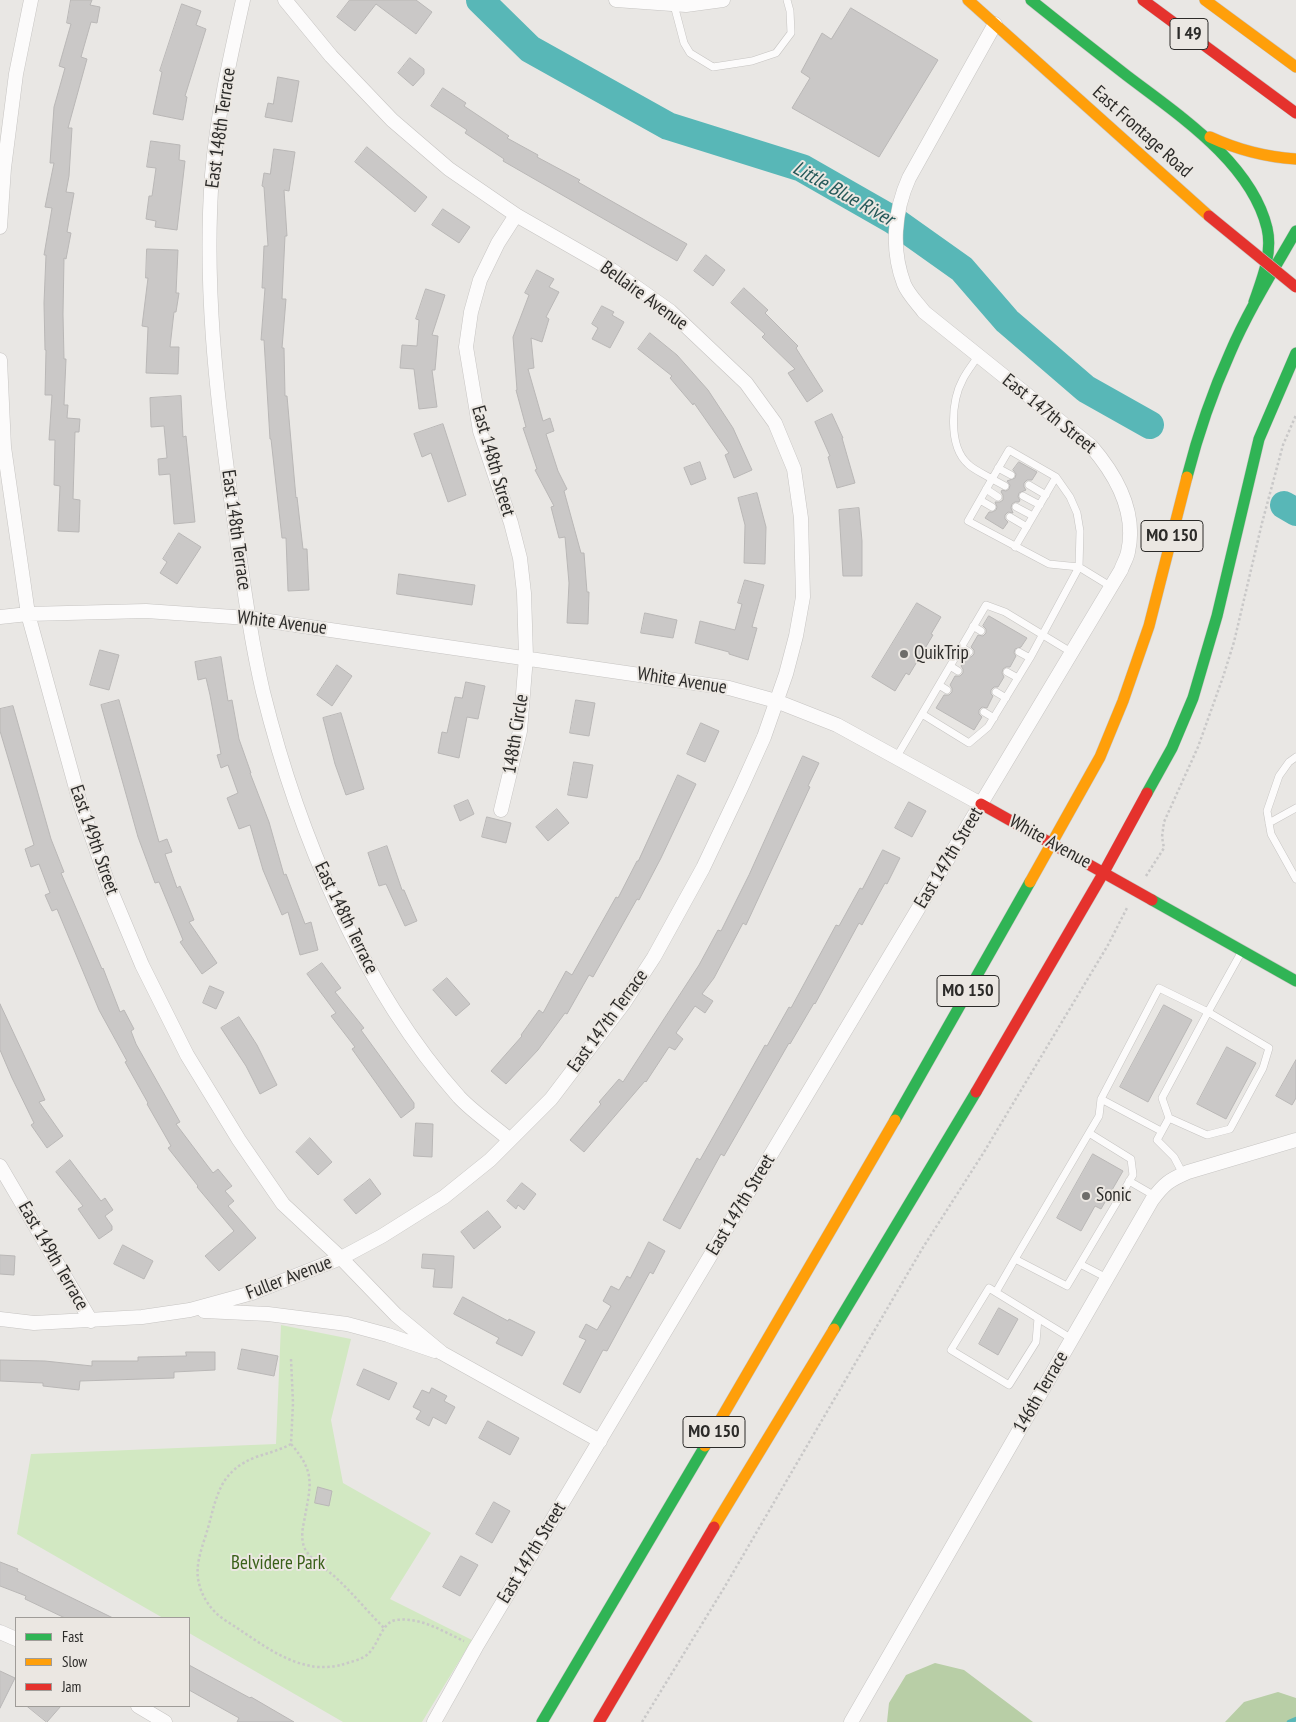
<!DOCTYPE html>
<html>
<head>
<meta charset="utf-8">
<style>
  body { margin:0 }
  #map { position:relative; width:1296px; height:1722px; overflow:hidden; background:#e9e7e4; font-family:"PT Sans Narrow",sans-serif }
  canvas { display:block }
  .legend { position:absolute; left:15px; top:1617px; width:175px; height:90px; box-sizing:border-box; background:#ebe7e2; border:1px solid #9f9c98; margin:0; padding:6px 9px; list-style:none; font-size:15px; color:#2c2b29 }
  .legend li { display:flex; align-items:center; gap:10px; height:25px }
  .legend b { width:25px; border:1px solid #9f9c98 }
</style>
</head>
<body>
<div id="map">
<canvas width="1296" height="1722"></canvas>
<ul class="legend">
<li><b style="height:6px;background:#30b455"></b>Fast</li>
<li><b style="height:6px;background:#ff9f0a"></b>Slow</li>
<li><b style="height:6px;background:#e5322d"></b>Jam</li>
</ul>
</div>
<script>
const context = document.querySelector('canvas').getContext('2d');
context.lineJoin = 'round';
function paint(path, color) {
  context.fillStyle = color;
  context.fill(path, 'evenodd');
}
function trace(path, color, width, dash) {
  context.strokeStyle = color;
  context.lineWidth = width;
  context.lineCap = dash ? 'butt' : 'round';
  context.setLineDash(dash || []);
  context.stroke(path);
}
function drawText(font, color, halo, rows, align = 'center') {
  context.font = font + ' "PT Sans Narrow",sans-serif';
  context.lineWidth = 4;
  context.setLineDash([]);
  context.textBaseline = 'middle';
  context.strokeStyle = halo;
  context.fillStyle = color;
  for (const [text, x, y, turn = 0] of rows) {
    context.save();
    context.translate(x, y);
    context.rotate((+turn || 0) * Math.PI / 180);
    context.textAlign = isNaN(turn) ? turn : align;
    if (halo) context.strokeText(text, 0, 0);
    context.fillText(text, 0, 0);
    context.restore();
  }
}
const green = new Path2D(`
  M281,1325L351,1339L331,1420L343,1483L431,1533L390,1599L472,1640L422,1722H343L189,1633V1618H163L17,1534L31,1454L276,1444Z`);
const forest = new Path2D(`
  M935,1663L964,1670L1033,1722H887L889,1703L906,1675Z
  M1278,1692L1296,1698V1722H1225L1244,1702Z`);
const stream = new Path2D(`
  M1289,1722L1296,1719`);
const river = new Path2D(`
  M480,0L530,49L668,126L802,168L893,220L962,269L1007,321L1086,389L1150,425
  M1284,505L1296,512`);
const building = new Path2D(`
  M71,0H92L90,5L100,7L97,23L91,22L81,57L87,59L68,128H72L69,176L66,192L74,193L67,232L71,233L66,259L64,258L63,314L64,359H66L64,405H68L67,418L80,419L79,432H75L73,499L80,500L79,532L58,531L60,486L54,485L55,440H49L52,395H45L46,350H45L44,303L46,255H44L52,208L45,207L54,163H50L54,107L65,68L59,66L71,24L67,23Z
  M350,0H416L432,12L416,34L376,4L355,31L337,17Z
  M182,4L201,11L196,25L206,29L185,96L187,97L183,120L153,114L162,72L160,71Z
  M851,8L938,60L879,157L792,108L810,78L801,72L822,33L831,39Z
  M410,58L424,69V74L413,86L398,73Z
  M278,77L299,81L292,122L265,117L268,103L273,104Z
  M443,88L466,103L464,106L509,136L507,138L538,155L537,157L580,180L578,182L687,244L677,261L503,161L504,159L465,133L467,130L431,106Z
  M151,141L180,145L179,160L185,161L177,230L155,227L156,221L146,219L149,196H152L156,168L147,167Z
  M367,147L427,197L415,212L355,162Z
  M274,149L295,152L289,191L284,190L287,236H285L282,299H286L282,348H284L285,396H287L296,498L297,497L303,549H307L309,590L288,591L286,538H282L271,439H270L264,340H261L265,288H262L264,246H268L264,187L262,186L264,173L270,174Z
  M443,209L470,227L459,243L432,225Z
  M147,249L178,250L176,293H179L176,312H174L170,347H179L178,374L146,373L148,327L142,326L148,278H146Z
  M706,255L725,270L713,286L694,271Z
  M537,270L554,279L549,287L559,292L546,317L549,319L542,342L531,338L534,368L528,369L543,421L550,418L554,431L546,434L558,471L567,489L564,491L581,553H584L587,592H589L588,624L567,623L569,583L565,537L559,538L551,507L554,506L535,470L537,469L523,428L526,427L516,390H517L513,337L529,295L525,293Z
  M744,288L768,310L765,313L798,346L796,348L823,391L807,402L788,373L795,369L762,337L765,334L731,303Z
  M426,289L445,295L432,335L438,336L435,370H432L437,407L419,409L414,369L400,368L402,345L417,346L419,320L416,319Z
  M602,306L614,312L612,315L624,322L610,348L592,339L598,328L592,324Z
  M650,333L677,355L708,390L733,428L752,470L734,478L725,455L729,453L694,403L693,405L670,378L672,376L638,349Z
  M181,396L183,437L186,436L195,522L174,524L170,474L159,475L158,459L167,458L164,426L151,427L150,398Z
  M832,414L843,438H842L855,483L837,488L828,457L830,456L815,422Z
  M443,424L466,495L448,502L431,453L422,457L414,434Z
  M700,462L706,479L691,485L684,468Z
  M1019,462L1037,472L1032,480H1027L1024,483V487L1026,490L1019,493L1018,497L1020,500L1019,502H1015L1012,504L1011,508L1013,513L1008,512L1005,515V519L1008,522L1003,529L985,518L989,512H992L996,510L997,507L995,502H1000L1003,500V495L1001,492L1002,490L1006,491L1009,489L1010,485L1007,481L1015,478L1016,474L1013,470Z
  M757,493L766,527L765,564L744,563L745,525L738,498Z
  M859,508L862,541V576H843L839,510Z
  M179,533L201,547L177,584L160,573L167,562L163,559Z
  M399,574L475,585L472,605L397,594Z
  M745,580L764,585L752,627L757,628L748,660L729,654V652L695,643L700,621L735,630L742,604L738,603Z
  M917,603L941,617L931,634L933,635L909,675L906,673L895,691L872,677Z
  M645,613L677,620L673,638L641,633Z
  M989,616L1027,638L1021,647L1015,649L1014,653L1016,656L1010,667H1006L1003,669L1002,673L1004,677L998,687H994L991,690V694L993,696L987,708L982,707L979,710V714L982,717L974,730L936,708L944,695H949L952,692V688L950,685L955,676H960L963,673V669L961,666L966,657H971L974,654V650L971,647L978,635L983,636L986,633V629L983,626Z
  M100,650L119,655L109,690L90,685Z
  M221,657L228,701L232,700L239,739L251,773H250L269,822L284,875L286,874L305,924L311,922L318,950L300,955L288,912L282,915L263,870L250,825L239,829L227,798L238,793L228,765L221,768L217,755L221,754L210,695L206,678L198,680L195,662Z
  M337,665L352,676L332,706L317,695Z
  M466,682L485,686L478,719L467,717L459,758L438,753L442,732L447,733L455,697L462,698Z
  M119,700L159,842L167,839L172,852L165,854L177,888L180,886L194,920L189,922L217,963L202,974L180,942L183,940L159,882L155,883L138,837L101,705Z
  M576,700L595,703L589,736L570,733Z
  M13,706L51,839L64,872L61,873L102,969L103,968L120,1012L124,1010L134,1029L131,1031L136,1044L180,1122L176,1124L213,1173L218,1169L232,1186L225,1191L234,1201L228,1206L256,1238L219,1271L205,1256L234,1231L197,1187L198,1186L168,1148L171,1146L147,1104L148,1103L125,1062L127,1061L99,1010L57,909L52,911L45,895L50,893L39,864L31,867L25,849L34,845L0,731V709Z
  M341,713L364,789L346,795L335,764L323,718Z
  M701,723L719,731L705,762L687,754Z
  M803,756L819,763L808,786L810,787L746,925L743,923L714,978L702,994L713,1001L705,1013L695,1006L676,1033L683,1039L675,1050L669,1047L646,1082L645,1081L584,1152L570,1140L601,1104L599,1102L619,1079L623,1082L699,965L718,930L721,931L749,875Z
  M574,762L593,765L587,798L568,795Z
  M678,775L696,784L661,858L639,900L637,899L593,977L589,975L567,1014L565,1013L538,1050L506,1084L491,1071L522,1036L521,1035L539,1010L543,1013L566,971L572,975L616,897L618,898L637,861H638Z
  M468,800L474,814L460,821L454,806Z
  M909,802L926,811L912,837L895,828Z
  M557,809L569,823L548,841L536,827Z
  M487,817L511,823L506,843L482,837Z
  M387,846L402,890H404L417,921L405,926L386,884L379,886L368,853Z
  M883,850L900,858L887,884L885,883L862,925L859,923L815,1004L814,1003L790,1044L789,1043L724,1156L721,1154L680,1229L663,1220L697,1158L700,1160L765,1045L767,1046L789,1007L791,1008L836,925L839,926L860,888L862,889Z
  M322,963L341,988L335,992L364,1028L361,1030L414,1103V1108L401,1118L352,1049L355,1047L331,1016L336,1013L307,974Z
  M447,978L470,1004L456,1016L433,990Z
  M210,986L224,992L216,1009L203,1003Z
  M0,1004L45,1100L39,1102L63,1136L47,1148L31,1125L34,1123L12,1078L0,1050Z
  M1164,1005L1192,1020L1148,1102L1120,1087Z
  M239,1017L257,1045L277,1085L260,1094L246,1066L221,1028Z
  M1227,1047L1256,1063L1226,1119L1197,1104Z
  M1296,1060V1098L1292,1105L1276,1096Z
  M416,1123L433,1124L432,1157L414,1156Z
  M310,1138L332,1162L318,1175L296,1152Z
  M1093,1154L1123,1171L1101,1209L1095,1206L1081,1231L1057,1218Z
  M70,1160L101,1201L105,1198L113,1210L105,1216L112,1226V1230L99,1239L78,1209L83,1206L56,1172Z
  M370,1179L381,1194L356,1214L344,1200Z
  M522,1183L536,1194L524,1210L518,1205L516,1209L507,1201Z
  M488,1211L501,1227L474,1249L461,1232Z
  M649,1242L665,1251L653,1274L650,1272L607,1351L603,1350L580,1393L563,1384L586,1340L579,1337L586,1324L597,1330L611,1306L603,1301L611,1286L619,1290L627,1276L630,1278Z
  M123,1245L153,1261L144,1279L114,1264Z
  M423,1254L454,1256L452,1288L433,1287L435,1269L422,1268Z
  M0,1255L15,1256L14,1275L0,1274Z
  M463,1297L508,1321L509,1319L535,1332L522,1356L496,1343L499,1338L454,1314Z
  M999,1308L1018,1319L998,1355L979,1344Z
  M242,1349L278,1356L274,1376L238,1369Z
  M186,1352H215V1370L174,1372V1378L80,1381L79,1390L43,1386V1383L0,1381V1360L45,1361L92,1366V1361H138V1357L186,1356Z
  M364,1369L397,1383L389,1400L357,1385Z
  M432,1388L447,1396L444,1401L455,1407L446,1424L433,1417L429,1426L416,1419L421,1411L413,1407L422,1390L429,1393Z
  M488,1421L519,1438L510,1455L479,1438Z
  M318,1487L332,1491L329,1506L315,1503Z
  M494,1502L510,1511L492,1543L476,1534Z
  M461,1556L478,1565L460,1596L443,1587Z
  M0,1562L18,1569L17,1571L113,1618H65L25,1599L26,1596L0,1586Z
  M189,1665L250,1698L251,1697L294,1722H237L239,1718L189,1690Z
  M0,1671L15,1678L0,1708Z
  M27,1706H61L47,1722Z`);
const path = new Path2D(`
  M1146,876L1164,848L1162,837L1164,822L1198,747L1223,677L1234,642L1262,523L1283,445L1296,415
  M291,1359L293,1403L291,1444C317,1474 310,1486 304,1522C302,1530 301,1541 305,1549C311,1560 323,1567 333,1575C351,1591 367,1611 384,1628
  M291,1444C280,1450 268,1453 256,1457C220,1471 217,1495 208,1528C203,1545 194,1566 199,1583C201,1594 208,1605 216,1613C222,1619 230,1623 237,1628C260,1643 283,1661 311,1666C319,1668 333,1667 341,1665C349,1662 363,1660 369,1653C379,1643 382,1622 396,1620C421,1617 442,1631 464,1641
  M642,1722L724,1588L922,1249L984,1152L1108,945L1128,906`);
const lane = new Path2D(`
  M674,5L684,43L690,53L713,67L752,61L776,53L791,33L790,11L787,0
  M978,356C973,364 967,371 963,379C951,401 948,446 968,464C974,470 984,474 992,479L968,521L1049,564L1079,567L1110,586
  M998,468L1011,475
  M1029,485L1046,495
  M986,489L998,497
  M1023,496L1040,505
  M980,500L992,507
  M1016,507L1033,516
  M1010,517L1027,527
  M1015,547L1056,477
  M973,626L981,631
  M961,647L969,652
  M1019,652L1030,658
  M950,666L958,671
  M1007,672L1018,678
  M939,685L947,690
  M996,692L1006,698
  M984,712L994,718
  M922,714L969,743L988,727L1030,658L1079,567L1080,531L1077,513L1070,497L1056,477L1009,450L992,479L1005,486
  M1296,757L1289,762L1279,776L1267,811L1271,834L1296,879
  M896,758L986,605L1005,612L1071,652
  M1269,823L1296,808
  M1101,1099L1161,1131
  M1089,1133L1131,1159L1133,1175L1067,1286L1015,1259L1089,1133L1099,1116L1101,1099L1159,988L1208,1012L1162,1098L1169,1118
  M1183,1174L1174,1157L1157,1140L1169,1118L1207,1135L1230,1129L1263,1068L1269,1048L1208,1012L1242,951
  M1129,1181L1155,1196
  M1080,1264L1107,1278
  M996,1292L1015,1259
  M1038,1318L1036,1342L1009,1385L951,1350L989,1288L1072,1339`);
const street = new Path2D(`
  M243,0C230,58 217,116 212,175C204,283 216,391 231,499C241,563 248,628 263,692C298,833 361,987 459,1097C474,1113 494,1126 510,1140
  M616,0L686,5L723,0
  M0,227L4,168L16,74L31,0
  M0,360L4,447L28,614L80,803L109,886L142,965L187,1055L239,1140L283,1204L341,1258L396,1315L442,1353L600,1441
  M0,617L28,614L146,611L248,618L729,688L776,701L837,725L981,804
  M501,810L520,731L526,657L524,593L520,558L511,523L480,431L466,347L471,312L480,280L498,243L516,215
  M0,1166L91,1321
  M204,1311L268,1314L347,1324L388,1335L435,1351
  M0,1319L34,1323L142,1317L190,1310L252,1293L341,1258L382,1236L444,1197L490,1160L551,1099L624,1003L654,957L703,868L741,788L764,737L786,674L796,636L803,597L801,518L794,469L775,423L746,383L670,311L612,270L516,215L449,169L392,120L331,56L285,0
  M0,1632L16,1639
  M138,1706L165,1722
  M434,1722L476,1647L1121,570C1123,564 1127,558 1128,552C1137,512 1116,475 1091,446L924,312C918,304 908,294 904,284C891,250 894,211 909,178L995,24
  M851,1722L1152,1200C1164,1184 1169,1180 1188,1172L1296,1140`);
const fast = new Path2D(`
  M1031,0C1062,25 1094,50 1126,75C1177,114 1251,162 1267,228C1273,253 1262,279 1254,302
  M1187,477C1198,434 1212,393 1230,353C1248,311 1273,271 1296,231
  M1147,793L1172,748L1193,698L1217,616L1259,439L1296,353
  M1152,900L1296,981
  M895,1120L1030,882
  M834,1329L976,1092
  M542,1722L705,1446`);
const slow = new Path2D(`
  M968,0L1209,216
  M1205,0L1296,67
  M1210,137C1238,150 1265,157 1296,159
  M1030,882L1100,757L1123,701L1149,626L1187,477
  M705,1446L895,1120
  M714,1527L834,1329`);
const jam = new Path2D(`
  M1143,0L1296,113
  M981,804L1152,900
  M976,1092L1104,872L1147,793
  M599,1722L714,1527`);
const jamBridge = new Path2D(`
  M1209,216L1296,287`);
const markers = [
  [904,654,5,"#6e6d6a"],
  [1086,1196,5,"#6e6d6a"]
];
const shields = [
  [1189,34,38],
  [1172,536,62],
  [968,991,62],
  [714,1432,62]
];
const shieldNames = [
  ["I 49",1189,34],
  ["MO 150",1172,536],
  ["MO 150",968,991],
  ["MO 150",714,1432]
];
const streetNames = [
  ["East 148th Terrace",221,128,-82],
  ["East Frontage Road",1142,132,42],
  ["Bellaire Avenue",644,296,36],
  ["East 147th Street",1049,414,39],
  ["East 148th Street",493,461,74],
  ["East 148th Terrace",236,530,82],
  ["White Avenue",282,623,7],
  ["White Avenue",682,681,9],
  ["148th Circle",516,734,-81],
  ["East 149th Street",94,840,71],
  ["White Avenue",1050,842,29],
  ["East 147th Street",949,858,-59],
  ["East 148th Terrace",346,918,64],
  ["East 147th Terrace",608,1021,-54],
  ["East 147th Street",741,1205,-59],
  ["East 149th Terrace",53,1256,60],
  ["Fuller Avenue",289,1278,-21],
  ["146th Terrace",1041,1392,-60],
  ["East 147th Street",532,1553,-59]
];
const poiNames = [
  ["QuikTrip",914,654],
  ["Sonic",1096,1196]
];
const parkNames = [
  ["Belvidere Park",278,1564]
];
const waterNames = [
  ["Little Blue River",843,194,29]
];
paint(green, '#d2e8c2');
paint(forest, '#b8cea6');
trace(stream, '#58b7b7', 4.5);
trace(river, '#58b7b7', 28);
paint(building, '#cac8c7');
trace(building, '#b9b7b6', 1);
trace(lane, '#c6c4c2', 8);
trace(street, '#c6c4c2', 15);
trace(fast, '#c6c4c2', 12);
trace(slow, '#c6c4c2', 12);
trace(jam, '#c6c4c2', 12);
trace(path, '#c9c8c8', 2.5, [2.5, 2.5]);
trace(lane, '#fcfbfb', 7);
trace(street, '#fcfbfb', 14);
trace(fast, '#30b455', 11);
trace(slow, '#ff9f0a', 11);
trace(jam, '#e5322d', 11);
trace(jamBridge, '#c6c4c2', 12, []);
trace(jamBridge, '#e5322d', 11);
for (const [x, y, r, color] of markers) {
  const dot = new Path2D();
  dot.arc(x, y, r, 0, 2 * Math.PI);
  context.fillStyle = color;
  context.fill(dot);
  trace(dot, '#ebe7e2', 2);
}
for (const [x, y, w] of shields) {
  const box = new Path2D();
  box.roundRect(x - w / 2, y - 15.5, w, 31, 4);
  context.fillStyle = '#ebe7e2';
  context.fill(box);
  trace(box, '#2c2b29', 1);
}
drawText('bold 18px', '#2c2b29', null, shieldNames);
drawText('19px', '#2c2b29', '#ebe7e2', streetNames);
drawText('19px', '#2c2b29', '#ebe7e2', poiNames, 'left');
drawText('19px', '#3a6019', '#ebe7e2', parkNames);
drawText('italic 20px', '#245858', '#ebe7e2', waterNames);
</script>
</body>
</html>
